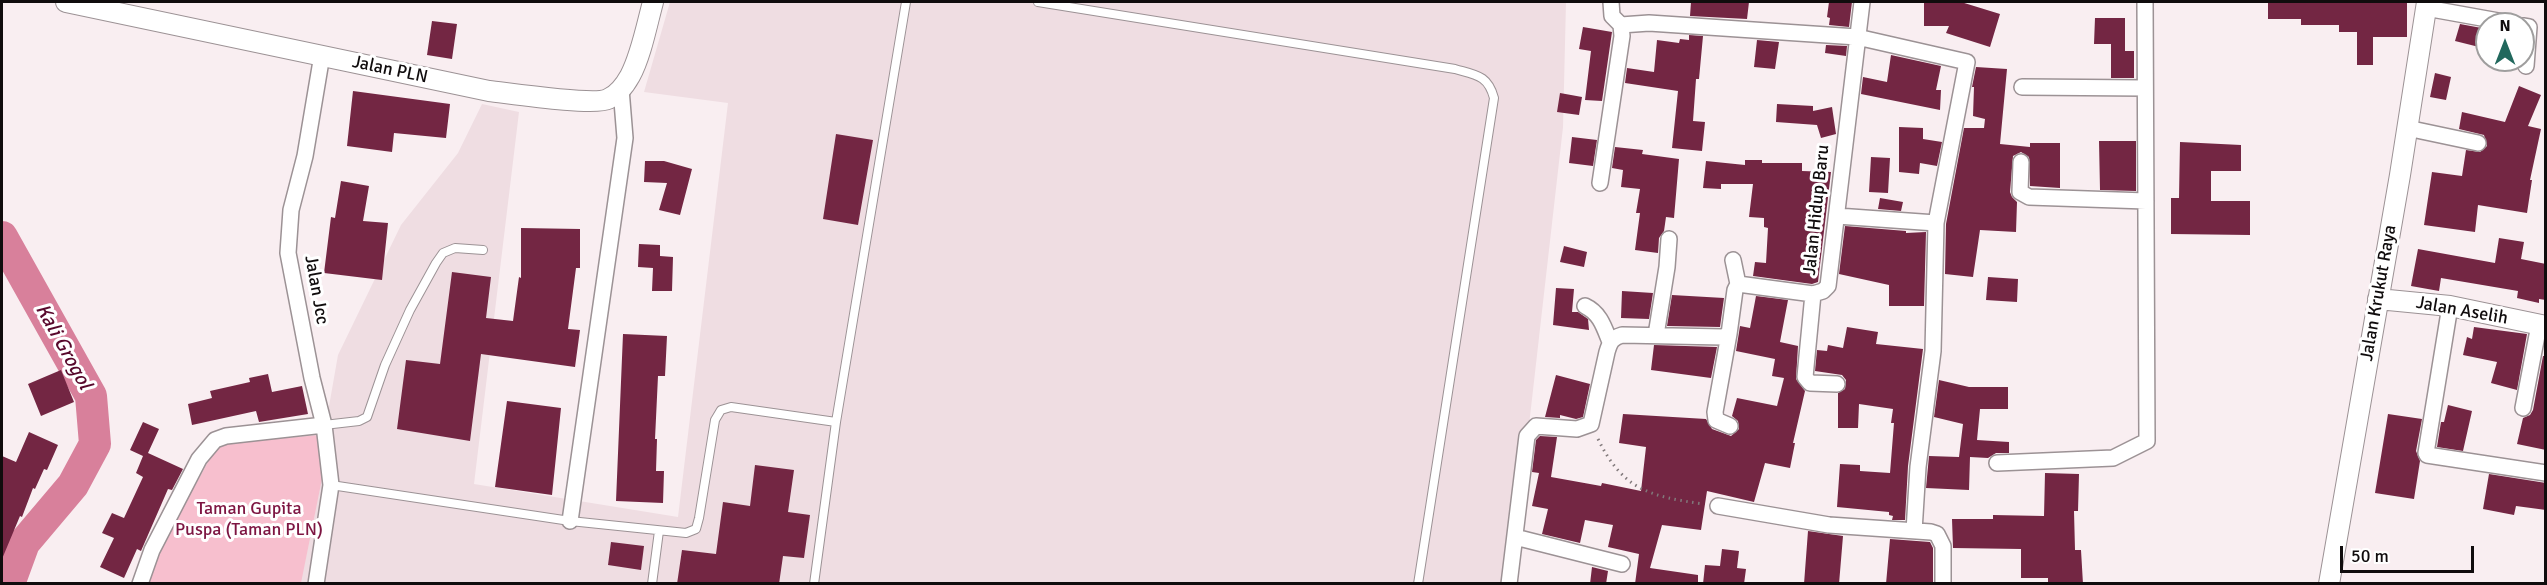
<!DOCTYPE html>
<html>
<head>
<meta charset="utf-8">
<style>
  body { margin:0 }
  #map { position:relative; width:2547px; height:585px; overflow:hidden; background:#f9eef1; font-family:Signika,sans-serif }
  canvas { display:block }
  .frame { position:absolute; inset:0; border:3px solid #100c0d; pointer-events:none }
  .north { position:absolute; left:2475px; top:12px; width:60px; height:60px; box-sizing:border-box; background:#fff; border:2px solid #9f9e9e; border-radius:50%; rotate:0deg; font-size:16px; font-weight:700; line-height:24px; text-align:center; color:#100c0d }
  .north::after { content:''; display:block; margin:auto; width:21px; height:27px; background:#21685d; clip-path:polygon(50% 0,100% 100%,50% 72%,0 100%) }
  .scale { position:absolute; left:2340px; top:546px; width:134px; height:27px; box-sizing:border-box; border:3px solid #100c0d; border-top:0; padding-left:8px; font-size:18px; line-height:21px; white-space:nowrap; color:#100c0d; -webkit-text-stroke:4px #fff; paint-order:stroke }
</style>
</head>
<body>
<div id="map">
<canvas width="2547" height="585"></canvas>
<div class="frame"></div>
<div class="north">N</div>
<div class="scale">50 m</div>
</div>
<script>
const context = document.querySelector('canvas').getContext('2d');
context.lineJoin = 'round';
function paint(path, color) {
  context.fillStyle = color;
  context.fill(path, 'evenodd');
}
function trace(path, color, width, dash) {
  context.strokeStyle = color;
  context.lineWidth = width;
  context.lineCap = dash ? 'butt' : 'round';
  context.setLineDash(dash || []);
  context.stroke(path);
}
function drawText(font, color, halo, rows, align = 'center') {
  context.font = font + ' Signika,sans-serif';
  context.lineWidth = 6;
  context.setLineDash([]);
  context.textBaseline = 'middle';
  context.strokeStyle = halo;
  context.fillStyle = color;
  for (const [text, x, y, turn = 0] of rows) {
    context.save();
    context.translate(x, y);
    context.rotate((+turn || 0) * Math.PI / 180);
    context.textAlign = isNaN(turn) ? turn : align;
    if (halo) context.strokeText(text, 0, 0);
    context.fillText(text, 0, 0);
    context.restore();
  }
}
const built = new Path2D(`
  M670,2H1566L1563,127L1511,583L166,584L201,503L205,459L328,412L338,355L401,225L458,153L482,104L519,112L474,484L678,517L728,103L644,92Z`);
const green = new Path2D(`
  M331,434L301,583L140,584L218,444Z`);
const river = new Path2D(`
  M2,237L91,396L95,444L73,485L24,543L9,584`);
const building = new Path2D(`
  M1691,2H1749L1747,19L1690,16Z
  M1829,2H1852L1849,27L1829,25L1830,18L1827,17Z
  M1924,2H1961L2000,14L1990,47L1946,33L1949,26H1924Z
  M2268,2H2407V37H2373V65H2357V32H2339V25H2301V19H2268Z
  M2095,18H2125V51H2134V78H2111V44H2094Z
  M432,21L457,24L452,59L427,55Z
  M2460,24L2487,29V49L2455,41Z
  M1583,27L1612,32L1602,101L1585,100L1591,51L1579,49Z
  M1689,35L1703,36L1699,79H1696L1693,121L1705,122L1702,151L1672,148L1678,91L1625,83L1627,68L1654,72L1657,40L1679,43L1680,39L1689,40Z
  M1757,40L1779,42L1775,69L1754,67Z
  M1826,45L1847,46L1846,56L1825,53Z
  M1891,55L1941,66L1936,90H1941L1940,110L1861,94L1863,77L1887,82Z
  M1976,67L2007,69L2000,144L2030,147V143H2060V188L2030,186L2029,157L2021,152L2013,156L2010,192L2012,197L2017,202L2016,232L1980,230L1973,277L1945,274L1946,224L1964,128H1984L1985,119L1973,116L1974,87H1972Z
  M2435,73L2451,77L2446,100L2430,97Z
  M2519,86L2541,95L2528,126L2541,129L2530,180H2532L2527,213L2478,205L2475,232L2424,225L2432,172L2462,176L2466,150L2480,152L2487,146L2484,135L2459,129L2462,112L2505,122Z
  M353,91L450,104L446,138L394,133L392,152L347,146Z
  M1560,93L1582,97L1579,115L1557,112Z
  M1777,104L1813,106V111L1832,107L1836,134L1821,138L1817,125L1776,122Z
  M1899,127L1923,128V139L1942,142L1937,166L1920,163L1919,174L1899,172Z
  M836,134L873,140L858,225L823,219Z
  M1572,137L1597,140L1593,166L1569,163Z
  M2099,141H2136V191L2100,190Z
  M2180,142L2241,145V171H2211V201H2250V235L2171,234V198H2179Z
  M1615,147L1643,150L1642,154L1679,159L1674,218L1666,217L1664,231L1659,238L1658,253L1635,250L1640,213H1636L1640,189L1621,187L1623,170L1612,168Z
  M1871,157L1890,158L1888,193L1869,192Z
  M1745,160H1762V163H1802V171L1831,172L1818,282L1812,284L1753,276L1755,262L1766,263L1768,228L1764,227V218L1749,217L1753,184H1721V189L1703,188L1706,161L1745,165Z
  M645,161H664L692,169L680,215L659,210L667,183L644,182Z
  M341,181L369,186L363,221L388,223L382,280L324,273L331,217L335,218Z
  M1880,198L1903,202L1901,211L1878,209Z
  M1845,226L1906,231V233L1926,232L1924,306H1889V285L1839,274Z
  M521,228L580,229V268H576L568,329L580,330L575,367L481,354L470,441L397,429L406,360L440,364L452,272L491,277L486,318L513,321L519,277L521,278Z
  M2499,238L2524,242L2521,259L2546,264V300L2539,299V303L2517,298L2518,291L2441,278L2439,291L2411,286L2418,249L2495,263Z
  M639,244L660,245V256L673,257L672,291H652L653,268L638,267Z
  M1564,246L1587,252L1584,267L1560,262Z
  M1988,277L2018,279L2017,302L1986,300Z
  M1556,288L1574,289L1572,312H1578L1588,319L1589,330L1553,325Z
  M1622,291L1653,293L1649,319L1621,318Z
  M1672,295L1724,298L1720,327L1667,326Z
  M1756,296L1788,300L1780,342L1798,346L1796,379L1805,391L1793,443H1795L1790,468L1765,463L1754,502L1707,491L1701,530L1662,525L1650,568L1698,575V584H1635L1639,554L1608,547L1613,525L1585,520L1580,543L1542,534L1548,509L1532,506L1539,473L1532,472L1536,440L1540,436L1557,437L1551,477L1601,486L1602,483L1641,491L1646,447L1619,443L1623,414L1706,419L1712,429L1731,436L1739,429L1738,421L1732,416L1737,398L1777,406L1784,378L1772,376L1775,359L1736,351L1740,326L1750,328Z
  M1847,327L1878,332L1876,344L1923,349L1908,466L1905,520H1892L1893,516L1889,515V512L1837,507L1840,464L1860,465V471L1890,473L1894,423H1891L1893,409L1859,404L1858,428H1838V393L1845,389L1846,380L1842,375L1815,371L1817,350L1827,351L1828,345L1843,348Z
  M2474,327L2527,334L2517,390L2491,383L2497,362L2463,355L2467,337L2472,339Z
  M623,334L667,336L665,376H658L655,439H657L656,471H664L663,503L616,501Z
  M1654,345L1717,347L1711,378L1651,370Z
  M2543,356H2546V450L2517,444L2523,418L2530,415L2533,410Z
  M61,370L74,402L41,416L28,384Z
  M268,374L272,392L302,386L308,414L259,422L256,411L192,425L188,404L212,398L210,391L250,382L249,378Z
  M1556,375L1590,384L1583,417L1576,419L1560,415V418L1545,417Z
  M1939,380L1969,387H2008V409H1980L1977,440L2009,442V453H1996L1988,458L1970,457L1969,490L1926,488L1929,456L1959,457L1963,424L1934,417Z
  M507,401L561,408L552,495L495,487Z
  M2448,405L2472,411L2463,451L2437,447L2441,422H2444Z
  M2388,414L2422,419L2416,451L2420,461L2414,499L2375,493Z
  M143,422L159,429L148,453L183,469L172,490L168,489L141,551L137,549L124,578L100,567L114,538L102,533L112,513L124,518L143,477L136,473L143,456L130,450Z
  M29,432L58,445L47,470L44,469L35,489L33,488L22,517L20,516L2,559V456L16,462Z
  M755,465L794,470L788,512L810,515L804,558L783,556L779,584H677L682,550L716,554L723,502L750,506Z
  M2045,473L2079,474L2078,511H2074L2075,550H2081L2083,584H2048V578H2021V549L1953,548L1952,519H1993V515L2044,516Z
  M2489,474L2546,483V510L2516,506L2514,515L2483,509Z
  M1808,531L1843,536L1839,584H1804Z
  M1890,539L1930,542L1933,548V584H1886Z
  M611,542L644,546L641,570L608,565Z
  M1722,549L1739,551L1737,568L1746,569L1744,584H1703L1705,565L1720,566Z
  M1592,567L1608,571L1606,584H1590Z`);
const path = new Path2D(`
  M1598,439C1623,490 1649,496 1703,504`);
const service = new Path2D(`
  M1038,2L1455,69C1476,75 1488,75 1494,98L1418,584
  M324,425L359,421L367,417L385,365L410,310L436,263L443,253L455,248L483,250
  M331,485L570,521L686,533L696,529L699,518L715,420L721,410L731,407L836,422
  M652,584L659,531
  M814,584L836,422L906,2`);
const minor = new Path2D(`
  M2426,8L2515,24
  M1621,25L1649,23L1857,37L1967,62L1936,223L1933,351L1918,467L1914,531
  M2523,26L2529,27L2526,66
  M2022,87L2144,88
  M2407,128L2478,143
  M2021,162L2020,192L2029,197L2146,201
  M1600,183L1622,36L1621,25L1612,16L1611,2
  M1837,216L1936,223
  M1733,260L1738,284
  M1813,294L1805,377L1810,383L1837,384
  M1585,306C1600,313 1604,327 1610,342
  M2450,306L2426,453L2427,455L2546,473
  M1729,334L1715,412L1716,420L1730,426
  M1656,335L1667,267L1669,239
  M2523,408L2539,325
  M1997,463L2113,458L2147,441L2145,2
  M1718,506L1829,525L1931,532L1937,534L1943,546V584
  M570,521L625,138L621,89
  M1515,537L1622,564
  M140,584L152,550L199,459L215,440L226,436L324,425
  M316,584L331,485L324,425L312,378L288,253L291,210L305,156L322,55
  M1509,584L1527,436L1536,426L1577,429L1591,424L1607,352C1610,342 1612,338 1622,335L1723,337L1729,334L1735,290L1738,284L1813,294L1823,291L1828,286L1862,2`);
const tertiary = new Path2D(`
  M66,2L489,91C508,93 594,106 608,99C617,95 625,85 630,76C641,56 647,24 653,2
  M2378,299L2450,306L2546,326
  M2329,584L2400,175L2427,2`);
const streetNames = [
  ["Jalan PLN",390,70,12],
  ["Jalan Hidup Baru",1817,210,-84],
  ["Jalan Jcc",316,290,80],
  ["Jalan Krukut Raya",2379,293,-80],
  ["Jalan Aselih",2462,311,10]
];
const parkNames = [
  ["Taman Gupita",249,509],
  ["Puspa (Taman PLN)",249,530]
];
const waterNames = [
  ["Kali Grogol",63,347,61]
];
paint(built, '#efdde2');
paint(green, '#f7bfce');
trace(river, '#d8809b', 32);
paint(building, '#732643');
trace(service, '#9c9295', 10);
trace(minor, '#9c9295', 18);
trace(tertiary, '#9c9295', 22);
trace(path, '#81797b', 3, [1.5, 4.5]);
trace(service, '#fff', 8);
trace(minor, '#fff', 15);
trace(tertiary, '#fff', 20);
drawText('18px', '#100c0d', '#fff', streetNames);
drawText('18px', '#7d1542', '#fff', parkNames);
drawText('italic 20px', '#58082c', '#fff', waterNames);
</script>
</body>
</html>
